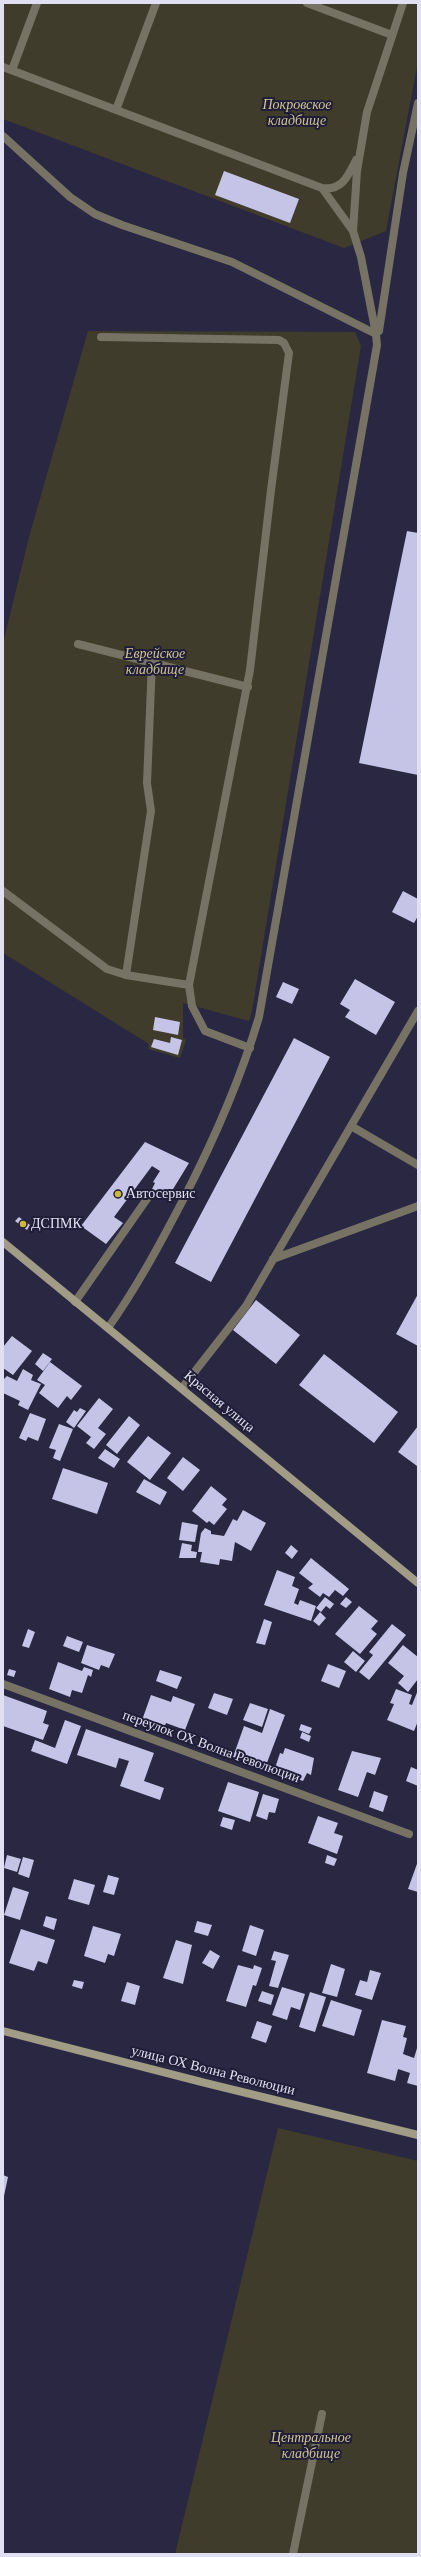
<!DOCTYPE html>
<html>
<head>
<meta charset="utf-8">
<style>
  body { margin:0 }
  #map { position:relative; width:421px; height:2557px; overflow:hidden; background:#292741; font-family:"Times New Roman",serif }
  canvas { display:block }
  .frame { position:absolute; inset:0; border:4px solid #e1e0f2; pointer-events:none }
</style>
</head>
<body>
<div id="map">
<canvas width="421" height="2557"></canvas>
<div class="frame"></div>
</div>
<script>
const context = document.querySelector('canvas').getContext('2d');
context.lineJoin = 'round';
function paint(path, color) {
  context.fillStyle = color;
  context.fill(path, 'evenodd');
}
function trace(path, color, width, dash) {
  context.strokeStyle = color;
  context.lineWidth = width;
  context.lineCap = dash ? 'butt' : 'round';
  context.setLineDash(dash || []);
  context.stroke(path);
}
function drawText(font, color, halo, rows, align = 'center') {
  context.font = font + ' "Times New Roman",serif';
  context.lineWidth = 4;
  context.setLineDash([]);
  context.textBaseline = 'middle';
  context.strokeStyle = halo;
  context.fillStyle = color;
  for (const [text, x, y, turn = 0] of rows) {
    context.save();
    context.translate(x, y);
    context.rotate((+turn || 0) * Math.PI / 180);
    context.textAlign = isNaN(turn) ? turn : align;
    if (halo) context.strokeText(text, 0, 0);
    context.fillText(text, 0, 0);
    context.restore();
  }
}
const green = new Path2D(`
  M3,3H418V62L386,231L344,248L3,119Z
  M88,331L355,332L361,346L252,1011L249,1021L183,1003V1038L186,1040L180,1058L148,1049L149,1044L3,953V643L29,537Z
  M278,2128L418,2161V2554H175Z`);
const building = new Path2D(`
  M224,171L299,199L290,223L215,195Z
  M407,531L418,533V775L359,763Z
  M403,891L418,899V916L414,923L392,912Z
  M355,979L395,1002L376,1035L345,1017L350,1010L340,1004Z
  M283,982L299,989L292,1004L276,997Z
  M155,1017L180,1022L178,1035L153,1030Z
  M171,1037L182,1040L178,1055L151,1047L154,1039L170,1043Z
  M294,1038L330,1057L211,1282L175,1263Z
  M145,1142L189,1163L167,1199L152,1189L155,1183L153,1182L160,1171L152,1166L114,1217L123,1223L106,1244L81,1226Z
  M19,1217L30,1225L27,1230L15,1221Z
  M418,1294V1346L396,1334Z
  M256,1300L300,1335L276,1364L233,1330Z
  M12,1336L32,1351L13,1375L3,1368V1347Z
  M43,1353L52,1359L43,1371L35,1364Z
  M324,1354L398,1412L374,1443L299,1385Z
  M50,1362L82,1386L71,1400L67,1396L58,1408L39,1393L45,1385L37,1380Z
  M23,1369L33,1375L31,1380L41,1384L28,1410L18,1405L20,1401L3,1393V1380L7,1376L17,1381Z
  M99,1398L113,1409L98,1428L106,1434L94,1449L86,1443L91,1437L77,1426Z
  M80,1408L86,1411L74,1428L66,1422L74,1410L77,1412Z
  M30,1413L46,1419L38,1441L28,1437L26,1441L19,1438Z
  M129,1416L140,1425L117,1454L106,1445Z
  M59,1424L73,1429L60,1461L53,1458L56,1450L49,1448Z
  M418,1426V1464L417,1466L398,1452Z
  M148,1436L171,1453L150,1480L127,1462Z
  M105,1449L120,1459L114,1468L98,1458Z
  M183,1457L200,1470L183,1491L167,1478Z
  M63,1468L108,1483L97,1514L52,1499Z
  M144,1479L167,1492L160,1505L136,1492Z
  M211,1486L227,1499L222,1505L227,1509L214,1525L209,1521L207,1523L192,1511Z
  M243,1510L266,1523L251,1551L235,1542L232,1561L220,1559L219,1565L200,1562L202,1552H198L201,1533L205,1528L211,1531V1534L224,1536L233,1519L237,1521Z
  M182,1522L198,1525L195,1542L179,1540Z
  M182,1543L192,1545L191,1551L197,1552L196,1558H179Z
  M291,1545L298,1551L292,1559L285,1553Z
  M311,1558L349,1589L343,1596L335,1590L329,1597L323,1593L320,1597L308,1588L313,1584L299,1573Z
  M277,1570L295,1577L292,1586L299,1589L294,1603L298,1605L300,1600L316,1606L311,1621L264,1605Z
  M325,1597L334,1604L330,1609L326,1606L321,1612L316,1608Z
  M346,1597L352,1602L346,1608L340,1604Z
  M359,1606L378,1621L371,1629L377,1634L360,1654L335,1634Z
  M320,1612L326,1618L319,1626L313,1621Z
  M264,1619L272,1622L265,1645L256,1643Z
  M392,1624L406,1635L369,1680L359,1672L373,1655L369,1652Z
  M28,1629L35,1632L29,1648L22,1646Z
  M67,1636L83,1642L79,1652L63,1646Z
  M87,1645L115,1654L109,1668L101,1665L99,1670L81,1663Z
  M403,1645L418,1657V1679L408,1692L398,1683L404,1676L388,1663Z
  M353,1651L365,1661L356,1672L344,1662Z
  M58,1662L82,1671L84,1667L93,1670L91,1677L88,1675L82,1693L72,1690L70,1697L49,1689Z
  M328,1664L346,1671L339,1688L321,1681Z
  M9,1669L16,1671L14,1677L7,1675Z
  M160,1670L182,1677L177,1689L156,1681Z
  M396,1689L412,1695L409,1704L412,1705L418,1690V1721L414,1731L387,1720L394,1704L390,1703Z
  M214,1693L233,1699L227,1715L208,1708Z
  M3,1695L47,1711L43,1723L49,1725L43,1740L3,1726Z
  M151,1695L171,1702L173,1696L195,1704L185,1730L166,1723L163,1730L141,1723Z
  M250,1703L268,1709L262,1727L243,1720Z
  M270,1709L285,1715L265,1768L233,1757L244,1726L262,1733Z
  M65,1720L81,1726L67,1764L31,1751L35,1740L55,1748Z
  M301,1724L312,1728L309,1734L299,1730Z
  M86,1729L154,1753L144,1781L164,1788L160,1800L120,1786L129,1761L119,1758L116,1768L77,1755Z
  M302,1732L311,1736L309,1742L300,1738Z
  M285,1748L314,1758L311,1775L307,1773L303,1781L274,1771L280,1753L283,1754Z
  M352,1751L381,1758L375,1775L367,1772L358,1797L338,1790Z
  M411,1767L418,1770V1786L406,1781Z
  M228,1782L259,1792L250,1822L218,1811Z
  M374,1791L388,1796L383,1812L369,1807Z
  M263,1794L279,1799L275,1813L269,1812L267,1820L256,1816Z
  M318,1816L338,1823L334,1833L343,1836L337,1854L308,1843Z
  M223,1817L235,1820L232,1830L220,1826Z
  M7,1855L21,1859L17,1872L4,1868Z
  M327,1855L337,1859L334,1866L325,1863Z
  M23,1857L34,1860L29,1878L18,1874Z
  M418,1861V1892L408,1889Z
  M108,1875L119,1878L114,1895L103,1892Z
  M74,1879L95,1885L89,1905L68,1899Z
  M13,1887L29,1892L20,1920L4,1915Z
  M46,1916L57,1919L54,1930L43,1926Z
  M197,1921L212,1925L208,1936L194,1932Z
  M250,1925L264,1930L256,1956L242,1951Z
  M93,1926L121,1934L114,1956L108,1954L105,1963L84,1956Z
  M21,1929L55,1940L47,1964L38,1961L34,1971L9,1963Z
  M176,1940L192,1945L183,1984L163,1978Z
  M210,1950L220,1956L213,1969L202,1963Z
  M274,1951L289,1955L278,1988L269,1986L276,1961L271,1960Z
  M331,1964L345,1969L337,1997L322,1993Z
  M238,1965L253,1969L254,1965L262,1968L256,1986L253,1985L246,2007L226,2001Z
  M370,1970L381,1973L372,2000L355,1995L360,1980L367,1982Z
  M74,1980L84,1982L82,1989L72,1986Z
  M127,1982L140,1986L135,2005L121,2001Z
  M282,1987L305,1994L300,2010L291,2007L287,2020L272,2015Z
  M262,1991L274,1995L271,2005L258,2001Z
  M310,1992L326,1997L315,2032L299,2027Z
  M331,2000L362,2010L354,2036L322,2026Z
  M382,2020L406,2026L403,2037L407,2038L403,2054L414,2058L418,2045V2086L407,2083L410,2073L398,2069L395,2081L367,2073Z
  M257,2021L272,2026L266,2043L251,2038Z
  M3,2175L8,2177L4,2196H3Z`);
const lane = new Path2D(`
  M307,3L392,35
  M3,67L322,188L353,231L361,257L376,334L377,345L259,1017C240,1081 214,1140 183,1200C160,1244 137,1287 108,1328
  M12,70L37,3
  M116,110L156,3
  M3,136L70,197L95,214L122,225L232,262L376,334
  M322,188C342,191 348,176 356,160
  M353,231L357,171L367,112L403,3
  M379,331L403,173L418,103
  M101,337L279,340L284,343L289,353L271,490L250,670L189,985
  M78,644L248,687
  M3,891L107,969L126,975L189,985L192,1006L205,1031L250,1048
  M126,975L151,811L147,783L152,662
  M351,1126L418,1165
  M273,1259L418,1206
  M75,1302L149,1196
  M182,1388L246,1306L418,1011
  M293,2554L322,2414`);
const street = new Path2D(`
  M3,1684L409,1834`);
const secondary = new Path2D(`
  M3,1242L418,1583
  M3,2031L206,2083L418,2135`);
const markers = [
  [118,1194,4,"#ceb837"],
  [23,1224,4,"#ceb837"]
];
const parkNames = [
  ["Покровское",297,105],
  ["кладбище",297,121],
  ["Еврейское",155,654],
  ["кладбище",155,670],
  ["Центральное",311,2438],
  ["кладбище",311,2454]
];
const poiNames = [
  ["Автосервис",126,1194],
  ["ДСПМК",31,1224]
];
const streetNames = [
  ["Красная улица",219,1402,40],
  ["переулок ОХ Волна Революции",211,1747,20],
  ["улица ОХ Волна Революции",213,2071,14]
];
paint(green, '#3f3c2b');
paint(building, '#c5c4e6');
trace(lane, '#767365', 8);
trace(street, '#767365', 8);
trace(secondary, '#a09c86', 8);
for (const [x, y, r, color] of markers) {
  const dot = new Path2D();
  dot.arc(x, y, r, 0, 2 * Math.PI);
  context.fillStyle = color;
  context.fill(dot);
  trace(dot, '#1f1d37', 1.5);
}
drawText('italic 14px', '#d0c690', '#1f1d37', parkNames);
drawText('14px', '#e1e0f2', '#1f1d37', poiNames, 'left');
drawText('14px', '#e1e0f2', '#1f1d37', streetNames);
</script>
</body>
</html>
